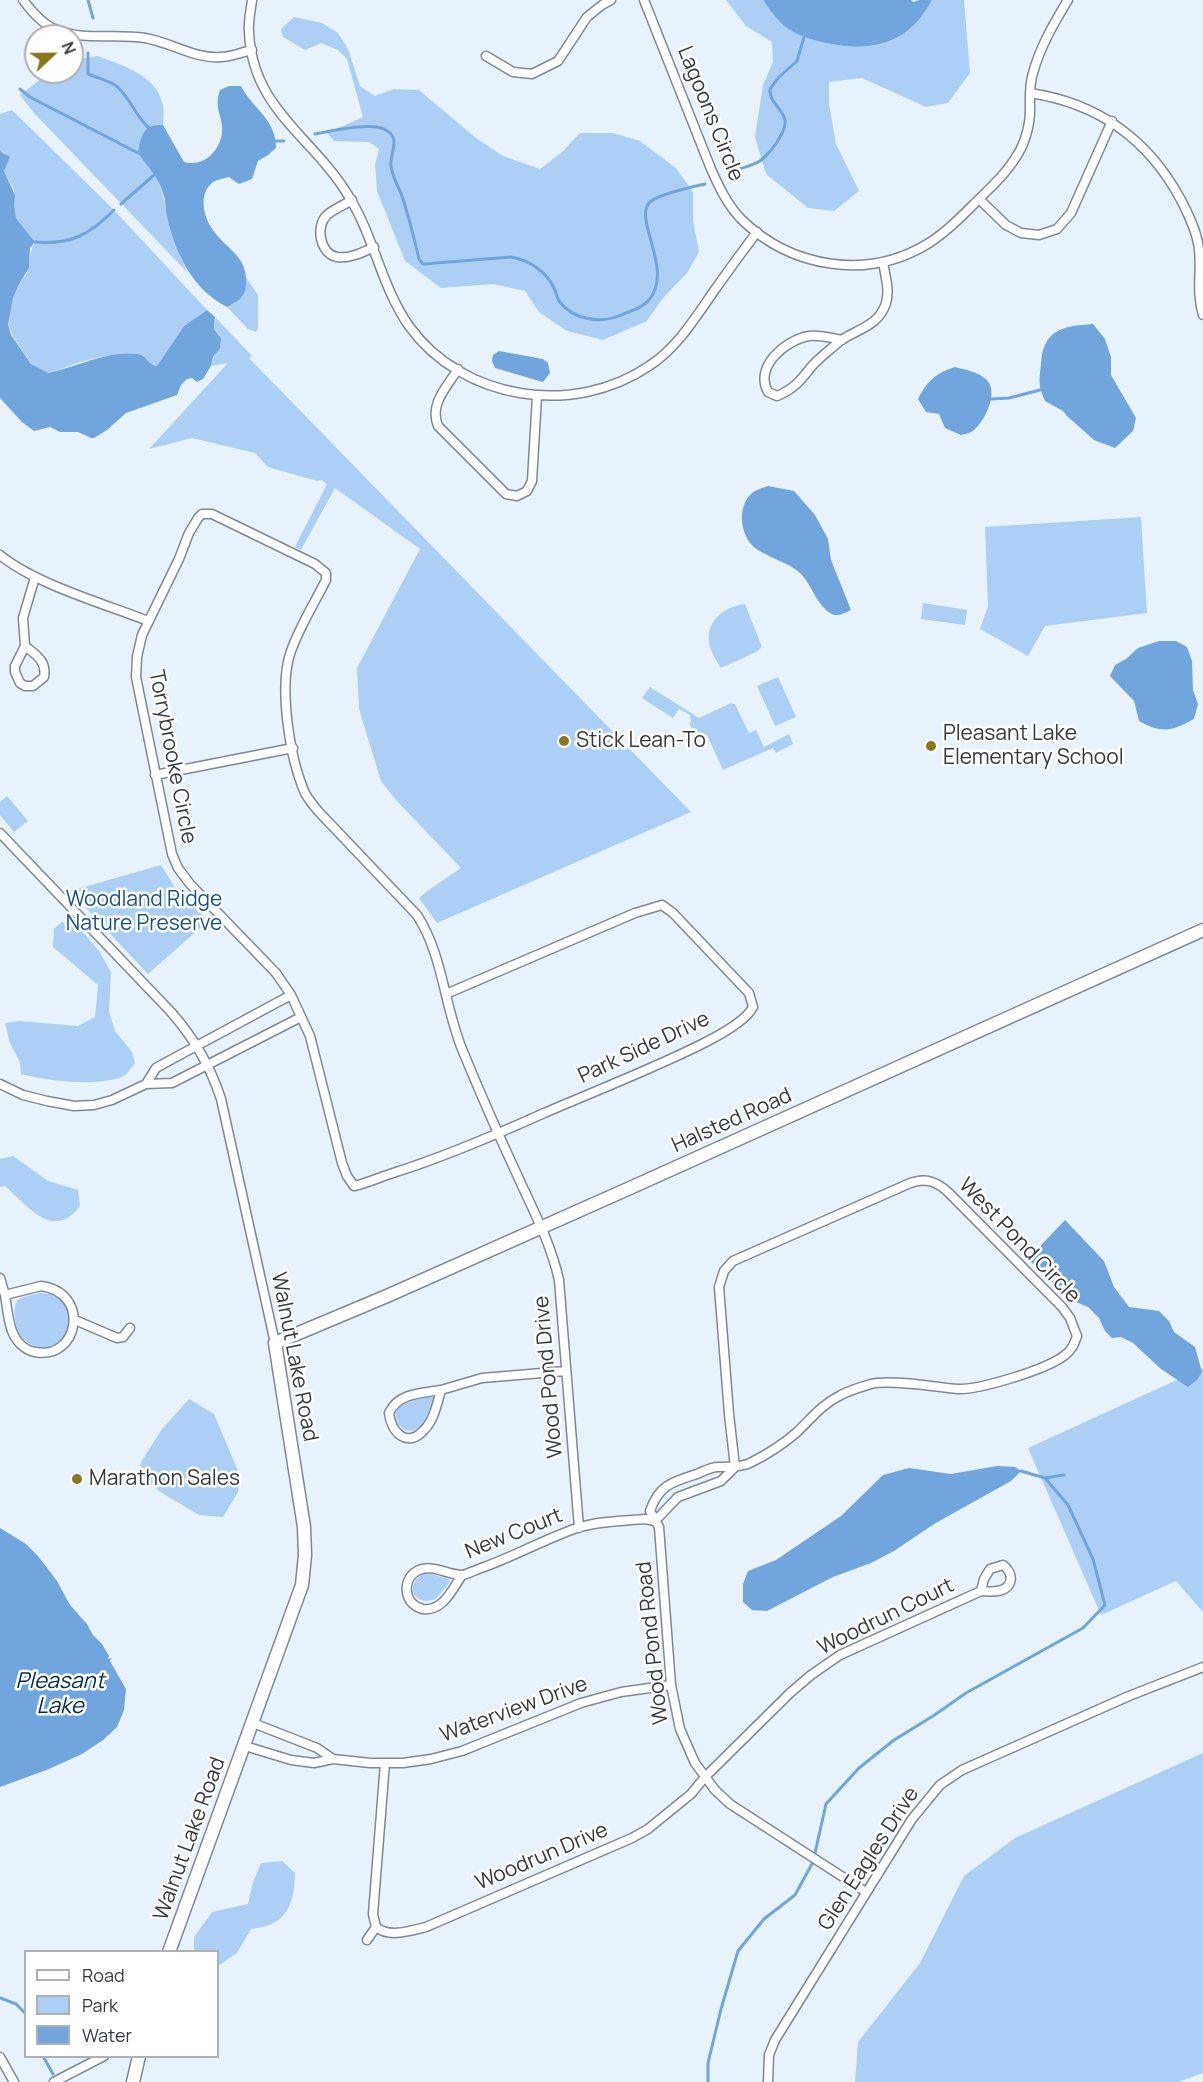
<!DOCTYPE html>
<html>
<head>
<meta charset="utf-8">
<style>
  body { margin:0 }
  #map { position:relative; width:1203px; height:2082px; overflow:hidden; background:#e8f2fd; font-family:Manrope,sans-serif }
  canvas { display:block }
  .legend { position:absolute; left:24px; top:1950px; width:195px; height:108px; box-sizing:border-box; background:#fff; border:2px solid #aeb0b1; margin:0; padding:8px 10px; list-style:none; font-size:18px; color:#35393d }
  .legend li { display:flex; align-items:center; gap:12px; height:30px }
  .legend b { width:30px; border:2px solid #aeb0b1 }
  .north { position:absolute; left:24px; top:24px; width:60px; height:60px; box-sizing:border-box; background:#fff; border:2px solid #aeb0b1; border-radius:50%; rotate:68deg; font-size:16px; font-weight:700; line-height:24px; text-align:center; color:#35393d }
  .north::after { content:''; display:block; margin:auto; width:21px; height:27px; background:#87781d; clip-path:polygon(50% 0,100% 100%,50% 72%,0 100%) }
</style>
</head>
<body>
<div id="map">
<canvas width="1203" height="2082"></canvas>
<ul class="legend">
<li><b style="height:8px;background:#fff"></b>Road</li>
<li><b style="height:16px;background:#acd0f5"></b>Park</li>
<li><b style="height:16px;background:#70a6dd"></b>Water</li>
</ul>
<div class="north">N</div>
</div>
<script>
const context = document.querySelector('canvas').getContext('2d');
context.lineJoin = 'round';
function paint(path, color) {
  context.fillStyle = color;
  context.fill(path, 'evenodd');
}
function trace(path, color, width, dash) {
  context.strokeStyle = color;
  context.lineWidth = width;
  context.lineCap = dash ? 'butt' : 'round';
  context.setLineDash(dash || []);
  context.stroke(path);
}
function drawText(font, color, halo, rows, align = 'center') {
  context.font = font + ' Manrope,sans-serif';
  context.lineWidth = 5;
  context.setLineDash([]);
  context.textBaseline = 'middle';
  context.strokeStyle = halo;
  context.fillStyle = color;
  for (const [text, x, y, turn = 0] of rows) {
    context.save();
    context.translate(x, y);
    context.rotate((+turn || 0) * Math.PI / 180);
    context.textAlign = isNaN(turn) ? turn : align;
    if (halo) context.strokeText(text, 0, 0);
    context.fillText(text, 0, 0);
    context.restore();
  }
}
const green = new Path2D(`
  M726,0H763C770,10 777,21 787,28C798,36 813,40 826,43C873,53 908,44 932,0H964L970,73L948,103L926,107L862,78L829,82V104L836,144L859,191L834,211L808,208L766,174L755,137L763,85L773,62L772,42L746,26Z
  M294,17L322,23L338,33L348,49L360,86L375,96L394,89L419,90L476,138L503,156L540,169L562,152L580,133H613L640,141L676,168L693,192V220L699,252L687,273L663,298L647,321L603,340L567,331L539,312L525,291L493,284L441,288L405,261L377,191L375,165L379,149L369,142L334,141L327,133L363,117L347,59L338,50L321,43L305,50L283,37L281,29Z
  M98,56C133,69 170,81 163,125L155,124L148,167C163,186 162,192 167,215C171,234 179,256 188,273L33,112L20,95L50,72H72V60Z
  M12,110L114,210L207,310L184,326L157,366L149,363L142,355C123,350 88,359 69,366C62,368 54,373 47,373C37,372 31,364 26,356C5,326 2,319 19,284C21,280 25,277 27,273C31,263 28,255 35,242L16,218L14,212V190L4,171L9,159L5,153L0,151V114Z
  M246,277L258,295V328L256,332L248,329L227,307C244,299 245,296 246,277Z
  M216,318L252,356L249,358L691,812L437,923L419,898L426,892L461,868L396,800L381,781L359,709L357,668L420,549L335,488L301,550L295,547L327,484L321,480L317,481L268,467L255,453L192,438L149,449L228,363L211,366C214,355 219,348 220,335L214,329Z
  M1141,517L1147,613L1045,626L1028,656L980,629L988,606L985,527Z
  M923,603L967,610L965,625L921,619Z
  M745,604L762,647L756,652L721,668C716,660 710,651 709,642C706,620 726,606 745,604Z
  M778,677L796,717L775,726L757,686Z
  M650,687L699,718L731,703L735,704L749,733L756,730L764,747L789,734L793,744L776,753L773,748L723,770L707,735L697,740L689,723L691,722L690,715L679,709L673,718L642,698Z
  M7,796L28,821L14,832L0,815V802Z
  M161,865L174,886L208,921L148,974L70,891Z
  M62,922L79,927L99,951L111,972L109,1012L115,1031L132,1052L135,1063C131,1068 127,1075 122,1077C95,1087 48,1081 21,1074L20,1062L10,1043L5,1023L19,1021L78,1026L95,1017L98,985L53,947L54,929Z
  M13,1156L48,1181L78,1190L80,1206C53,1242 27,1205 5,1186L0,1187V1159Z
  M39,1293C61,1292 79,1311 68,1333C58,1353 29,1352 19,1333C15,1324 12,1310 17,1301L21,1298Z
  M1203,1368V1612L1176,1581L1101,1615L1028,1448Z
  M428,1395H432L434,1401C430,1408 426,1420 420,1426C406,1441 386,1417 401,1406C409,1401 419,1398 428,1395Z
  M189,1399L214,1414L238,1471V1492L223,1517L199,1515L162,1493L141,1476V1462L162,1429Z
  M427,1573L449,1579L450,1582L436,1599C409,1608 405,1579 427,1573Z
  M1203,1753V2073L1178,2082H855L858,2042L920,1963L964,1876L1015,1838Z
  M282,1861L295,1873C294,1906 287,1925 251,1929L237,1953L218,1966V1952L194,1951V1937L212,1912L248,1904L253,1882L261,1863Z`);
const water = new Path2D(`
  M763,0H911L913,2L919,0H932C909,44 872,53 826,43C812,40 798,36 787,28C777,21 770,10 763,0Z
  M229,86H241C253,110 276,118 276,148L268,155L258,161L252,179L239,184L229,177C225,178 219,179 215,181C199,190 202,213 211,227C224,249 248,254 246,284C245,298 239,301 227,307C192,289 175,253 167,216C165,208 166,200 163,193C158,177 147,166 138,153C140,138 144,122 163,125L184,162C203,167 219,153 222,133C224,117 213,109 220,90Z
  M0,151L10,157L4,171L15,195L14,206L16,218L35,242L30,248L29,268L19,284L13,298L8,324L11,335L31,364L48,373C76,367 108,350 138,354C147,355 147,365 157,366L184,326L207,310L215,317L214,329L221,338L220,348L213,357L211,366L203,379L197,382L192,378L187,379L181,385L177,395L126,413L107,430L94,438H91L78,432H60L50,427L34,431L22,422L0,398Z
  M1093,324L1105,339L1111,357V375L1136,418L1133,431L1115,448L1094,440L1067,416L1063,411L1045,401C1038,384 1039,382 1041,364C1043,330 1062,326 1093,324Z
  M499,351L543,359L548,363L550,373L543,382L495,368L492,361L493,355Z
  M955,367C967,370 983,373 989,383C997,396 984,422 974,430C971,433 965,434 961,435L945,428L939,414L926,412L918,399C927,381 936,373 955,367Z
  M768,486L794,491L815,515L828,539L831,560L851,610C844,613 838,618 830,613C815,603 812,584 800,573C788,562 769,558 755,548C740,536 737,507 751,494C755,490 763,488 768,486Z
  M1159,641H1176L1187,647L1192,661L1193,690L1198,704L1194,719C1172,731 1162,734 1139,721L1134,701L1110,676L1115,665L1126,659L1138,648Z
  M1065,1220L1104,1261L1114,1287L1129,1307L1159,1311L1169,1321L1174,1332L1195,1347L1202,1372L1197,1380L1188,1387L1161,1369L1133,1343L1121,1337L1112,1338L1105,1331L1099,1318L1088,1307L1071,1300L1028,1259Z
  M997,1466L1015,1467L1021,1471L1011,1481L934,1524L894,1551L871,1563L833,1577L767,1611L752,1610L743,1602V1584L748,1571L776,1560L841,1516L883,1475L909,1468L951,1474Z
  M0,1528L26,1544L38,1556L57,1581L70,1605L87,1624L93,1635L102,1644L109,1656L108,1659L112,1658L110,1661L126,1689L124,1710L117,1727L103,1740L82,1754L49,1769L0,1787Z`);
const stream = new Path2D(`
  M88,0L93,18
  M88,53V74C95,77 109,81 115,85C130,96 135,116 149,128
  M20,89L30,97L138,153
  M315,134C331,131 370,122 384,129C403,138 389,153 391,166C392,176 398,186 402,196C409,217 414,238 419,259L423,264L511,257C529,260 546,271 554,288C556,292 557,297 559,301C573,320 601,324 621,315C630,311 643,308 649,300C674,270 634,221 649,203C657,194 692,187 705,184
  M276,141H284
  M729,172C738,169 748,167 756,163C767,159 790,129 784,117C780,107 769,101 770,89L779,77L797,61L804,37
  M121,204L154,175
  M35,242C71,245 89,235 114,210
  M991,399L1009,398L1040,390
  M1045,1478L1064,1475
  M0,1998L16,2004L26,2014
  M43,2056L53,2074
  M708,2082V2063L721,2009L738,1951L764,1919L795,1895L813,1862L826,1804L859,1768L894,1740L933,1716L966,1693L1083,1628L1105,1605L1093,1559L1068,1505L1045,1478L1021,1471`);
const street = new Path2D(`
  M23,0C32,12 43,25 57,30C84,41 116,33 145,38C170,42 194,59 221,57C231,57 242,52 252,50
  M252,0C251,10 248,21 249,32C252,109 313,137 348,195C374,236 381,286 409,326C463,401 574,417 649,366C677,348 695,318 714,291C728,271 742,252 757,232
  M644,0L711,169C719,187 727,204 741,219C791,268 868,281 929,243C946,232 960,218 974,204C989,189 1005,175 1016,157C1025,144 1030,125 1030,110C1030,98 1029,85 1033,73C1040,47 1054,23 1068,0
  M486,56L513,72L532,74L558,61L587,17L602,5L611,0
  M1030,93C1098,103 1149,140 1181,200C1188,214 1195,227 1198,243C1203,267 1195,289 1203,315
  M979,199L1006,225L1021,233L1039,235L1057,229L1071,213L1112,121
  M352,200C344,205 334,209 327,215C315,226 320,254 337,257C350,259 363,252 374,247
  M842,340C832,338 820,335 809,336C785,340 754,367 768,392L777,396C794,389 801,380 812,366C820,357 831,349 840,341C857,329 879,326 886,303C890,290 885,275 883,262
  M458,369C447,387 429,404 438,426L506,494L517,496L527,491L532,481L537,396
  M0,555C35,584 105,604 148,621
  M25,646C36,655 47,661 44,677L33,686H25L20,683L15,672V666L25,646L23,618L35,577
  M155,775L293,748
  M0,833L171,1012C194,1038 210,1065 221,1099L275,1343
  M446,994L635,913L662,905L673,913L749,993L753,1007C746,1021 716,1037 702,1044C650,1070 595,1091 542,1114C493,1136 444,1157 393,1173C380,1177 368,1183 354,1186L347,1176L342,1163L310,1036L291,995L276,973L190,884L178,868L172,854L136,677L137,657L142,635L179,559L189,533L198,518L202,514H212L315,564L326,573V580C314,604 300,626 291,651C278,686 290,759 305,793C308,799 313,805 318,811L417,915C443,955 444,1005 462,1049C480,1093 499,1136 519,1179C534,1212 551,1244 559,1280L579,1528
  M0,1084L23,1095L47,1101L74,1106L94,1105L112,1100L146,1084L172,1083L301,1017
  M146,1084L156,1068L163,1064L291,995
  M0,1278L5,1295
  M41,1286C92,1293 78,1361 35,1352C24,1350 16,1341 12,1331C8,1320 7,1307 5,1295Z
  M75,1320L117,1338L123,1337L130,1328
  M441,1390C437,1404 434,1420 424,1430C407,1449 391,1432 389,1413C398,1393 422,1393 441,1390Z
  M441,1390L482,1378L566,1371
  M655,1521L678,1497L721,1481L735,1467L729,1414L719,1287L724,1271L733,1261L908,1184C925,1177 937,1181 950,1194L1062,1307L1070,1318L1077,1336C1074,1344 1072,1350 1065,1355C1048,1369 980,1390 957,1389C937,1387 888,1379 871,1384C861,1387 850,1390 841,1395C822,1404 810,1420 796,1433C782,1445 766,1455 750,1463C740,1468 729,1466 718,1467C711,1467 704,1471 697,1474C672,1482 659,1485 650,1511L659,1527L671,1685L680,1729L695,1763L715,1790L730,1804L866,1892
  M462,1575C453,1588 443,1612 423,1609C404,1605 401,1580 417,1571C432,1563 447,1575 462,1575C469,1574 477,1569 484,1567C515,1556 545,1539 577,1528C598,1521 623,1521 645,1519L655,1521
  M253,1723L317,1748L333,1759
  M245,1746L291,1760L314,1763L333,1759L370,1763H403L431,1759L462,1751L581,1703L621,1692L671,1685
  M376,1927C389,1938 410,1931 426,1927L632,1838L648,1829L691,1794L705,1777L790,1693L811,1675L840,1655L981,1591C986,1591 992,1592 997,1591C1013,1589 1015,1574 1003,1565L990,1569L984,1579L981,1591
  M376,1927L373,1914L385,1763
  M367,1940L376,1927
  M0,2057L14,2082
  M54,2082L104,2056
  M768,2082L769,2055L775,2040L912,1819L940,1785L962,1770L1129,1696L1203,1667`);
const secondary = new Path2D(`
  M169,1952L302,1585L305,1555L304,1527L275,1343L387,1296L630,1188L1203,930
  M133,2082L139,2056`);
const markers = [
  [564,741,6,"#87781d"],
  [931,746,6,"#87781d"],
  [77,1479,6,"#87781d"]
];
const streetNames = [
  ["Lagoons Circle",710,114,68],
  ["Torrybrooke Circle",172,757,79],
  ["Park Side Drive",644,1048,-25],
  ["Halsted Road",732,1121,-24],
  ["West Pond Circle",1019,1241,46],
  ["Walnut Lake Road",294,1357,79],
  ["Wood Pond Drive",549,1377,-95],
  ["New Court",514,1534,-22],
  ["Woodrun Court",886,1617,-26],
  ["Wood Pond Road",653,1643,-96],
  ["Waterview Drive",514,1710,-20],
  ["Walnut Lake Road",190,1839,-70],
  ["Woodrun Drive",542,1857,-23],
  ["Glen Eagles Drive",869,1859,-57]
];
const poiNames = [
  ["Pleasant Lake",943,734],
  ["Elementary School",943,758],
  ["Stick Lean-To",576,741],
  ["Marathon Sales",89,1479]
];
const parkNames = [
  ["Woodland Ridge",144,900],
  ["Nature Preserve",144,924]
];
const waterNames = [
  ["Pleasant",60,1682],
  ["Lake",60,1707]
];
paint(green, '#acd0f5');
paint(water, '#70a6dd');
trace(stream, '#70a6dd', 3);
trace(street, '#808993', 11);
trace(secondary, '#808993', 15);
trace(street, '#fff', 8);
trace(secondary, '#fff', 12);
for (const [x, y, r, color] of markers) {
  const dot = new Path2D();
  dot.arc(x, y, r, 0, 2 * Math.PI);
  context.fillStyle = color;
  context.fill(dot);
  trace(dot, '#fff', 2);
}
drawText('21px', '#35393d', '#fff', streetNames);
drawText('21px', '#35393d', '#fff', poiNames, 'left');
drawText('21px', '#1a5286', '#fff', parkNames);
drawText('italic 22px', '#022a4d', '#fff', waterNames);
</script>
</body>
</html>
